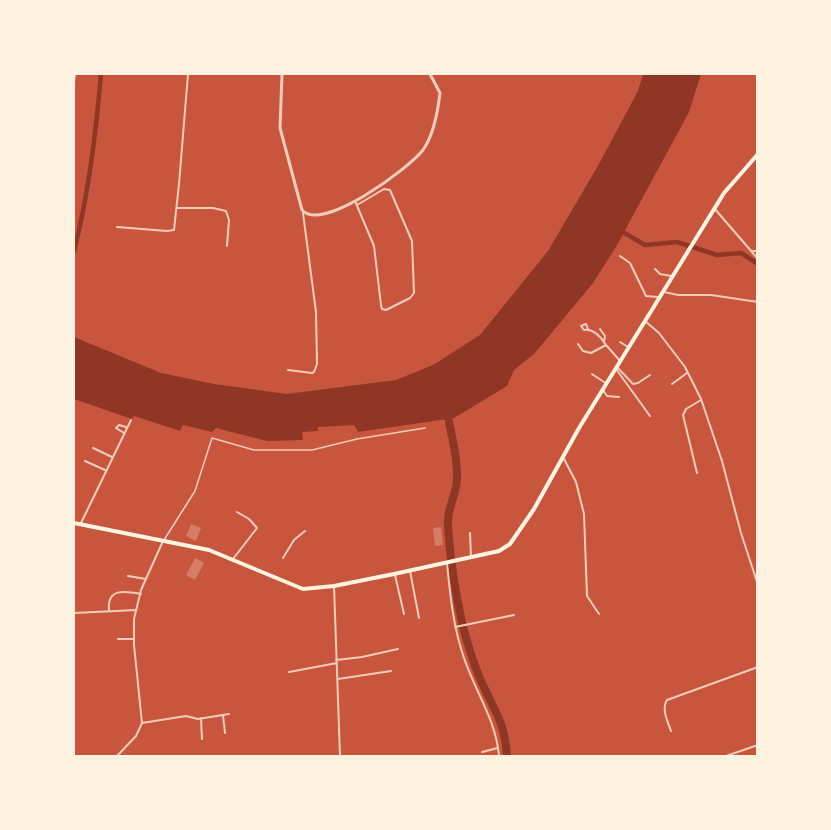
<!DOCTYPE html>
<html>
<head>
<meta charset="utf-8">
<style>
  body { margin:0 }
  #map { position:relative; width:831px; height:830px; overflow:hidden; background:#c8553d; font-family:"Exo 2",sans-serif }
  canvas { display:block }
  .frame { position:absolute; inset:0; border:75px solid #fff3e0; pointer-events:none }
</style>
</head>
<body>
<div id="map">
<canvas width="831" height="830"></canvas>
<div class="frame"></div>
</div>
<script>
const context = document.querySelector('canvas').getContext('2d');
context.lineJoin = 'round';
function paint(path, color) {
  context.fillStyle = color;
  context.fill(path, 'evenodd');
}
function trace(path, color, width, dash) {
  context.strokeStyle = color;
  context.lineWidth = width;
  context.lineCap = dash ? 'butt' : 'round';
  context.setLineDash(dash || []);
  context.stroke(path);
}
const water = new Path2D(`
  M643,74H701L689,112L617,245L593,283L534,354L514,370L507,386L454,418L358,432L354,425L318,427V431L302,432L303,440L267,441L216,428L212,432L183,425L180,431L134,416L132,419L74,399V337L161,373L214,384L287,394L396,380L433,365L480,335L548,251L599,164L638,91Z`);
const canal = new Path2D(`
  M621,231L645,245L677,242L717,255L741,253L758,264
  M74,251C89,193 96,133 101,74`);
const river = new Path2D(`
  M447,410C450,432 458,455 457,478C457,495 446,509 448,527C450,558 456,596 463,627C468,645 474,666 482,683C495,712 505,723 507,756`);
const building = new Path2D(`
  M191,524L201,528L196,541L186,536Z
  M441,527L443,545L435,546L433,528Z
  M195,558L204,563L195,580L186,575Z`);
const pedestrian = new Path2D(`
  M164,540L195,491L212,438L254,450H312L357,439L425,428`);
const minor = new Path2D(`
  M74,82L75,74
  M355,201L374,246L381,305L382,309L386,310L410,298L414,293L412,241L390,190L384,189L357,205
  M177,208H213L226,211L229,220L227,246
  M714,208L758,259
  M117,227L167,231L174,230L179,184L188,74
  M751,251H758
  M620,256L630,263L646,296L658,297
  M655,269L660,274L671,276
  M664,292L678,295H711L758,302
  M645,321L659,333L685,367L701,399L722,461L741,533L758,585
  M588,329L586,324L581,326L584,330C594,328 601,337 606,345
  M600,329L605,336L604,342
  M620,342L628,347
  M578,344L583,351L591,353L606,345L621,362
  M617,367L633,384L638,383L650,375
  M616,369L650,416
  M288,370L312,373L314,372L317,364L316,312L303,213
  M592,374L607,384
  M672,384L687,373
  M603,390L607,396L619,397
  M124,433L116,428L119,425L126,427
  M93,448L112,457
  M563,457L576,482L584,514L587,596L599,614
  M85,461L105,470
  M697,473L683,415L686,409L701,400
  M81,523L131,420
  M470,533L471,557
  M283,558L294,540L305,531
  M233,559L257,528L249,519L237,512
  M447,563C450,594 453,625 463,655C474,690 496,719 499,756
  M410,571L419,618
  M395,575L404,614
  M128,576L146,579
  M334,586L340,756
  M109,610C107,588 124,591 141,594
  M74,613L136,610
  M455,627L514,615
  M118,639H133
  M336,660L362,657L398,649
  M289,672L337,663
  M338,679L391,671
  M223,715L225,733
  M201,718L202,739
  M142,723L186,716L198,719L229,714
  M671,731C668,722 661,709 667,700L758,667
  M482,752L498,748
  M117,756L136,736L142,723L134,645V619L141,590L163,541
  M726,756L758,745`);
const tertiary = new Path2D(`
  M282,74L280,128L302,210C322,233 408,169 423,150C433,136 438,110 440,93L430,74`);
const secondary = new Path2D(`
  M74,523L209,550L303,589L334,586L394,574L499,551L510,544L534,509L579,428L724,193L758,154`);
paint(water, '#8f3625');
trace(canal, '#8f3625', 4.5);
trace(river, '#8f3625', 8);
paint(building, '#d67c66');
trace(pedestrian, '#f1ccb7', 1.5);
trace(minor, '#f1ccb7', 2);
trace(tertiary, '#f1ccb7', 3);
trace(secondary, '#fff3e0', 4);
</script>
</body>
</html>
